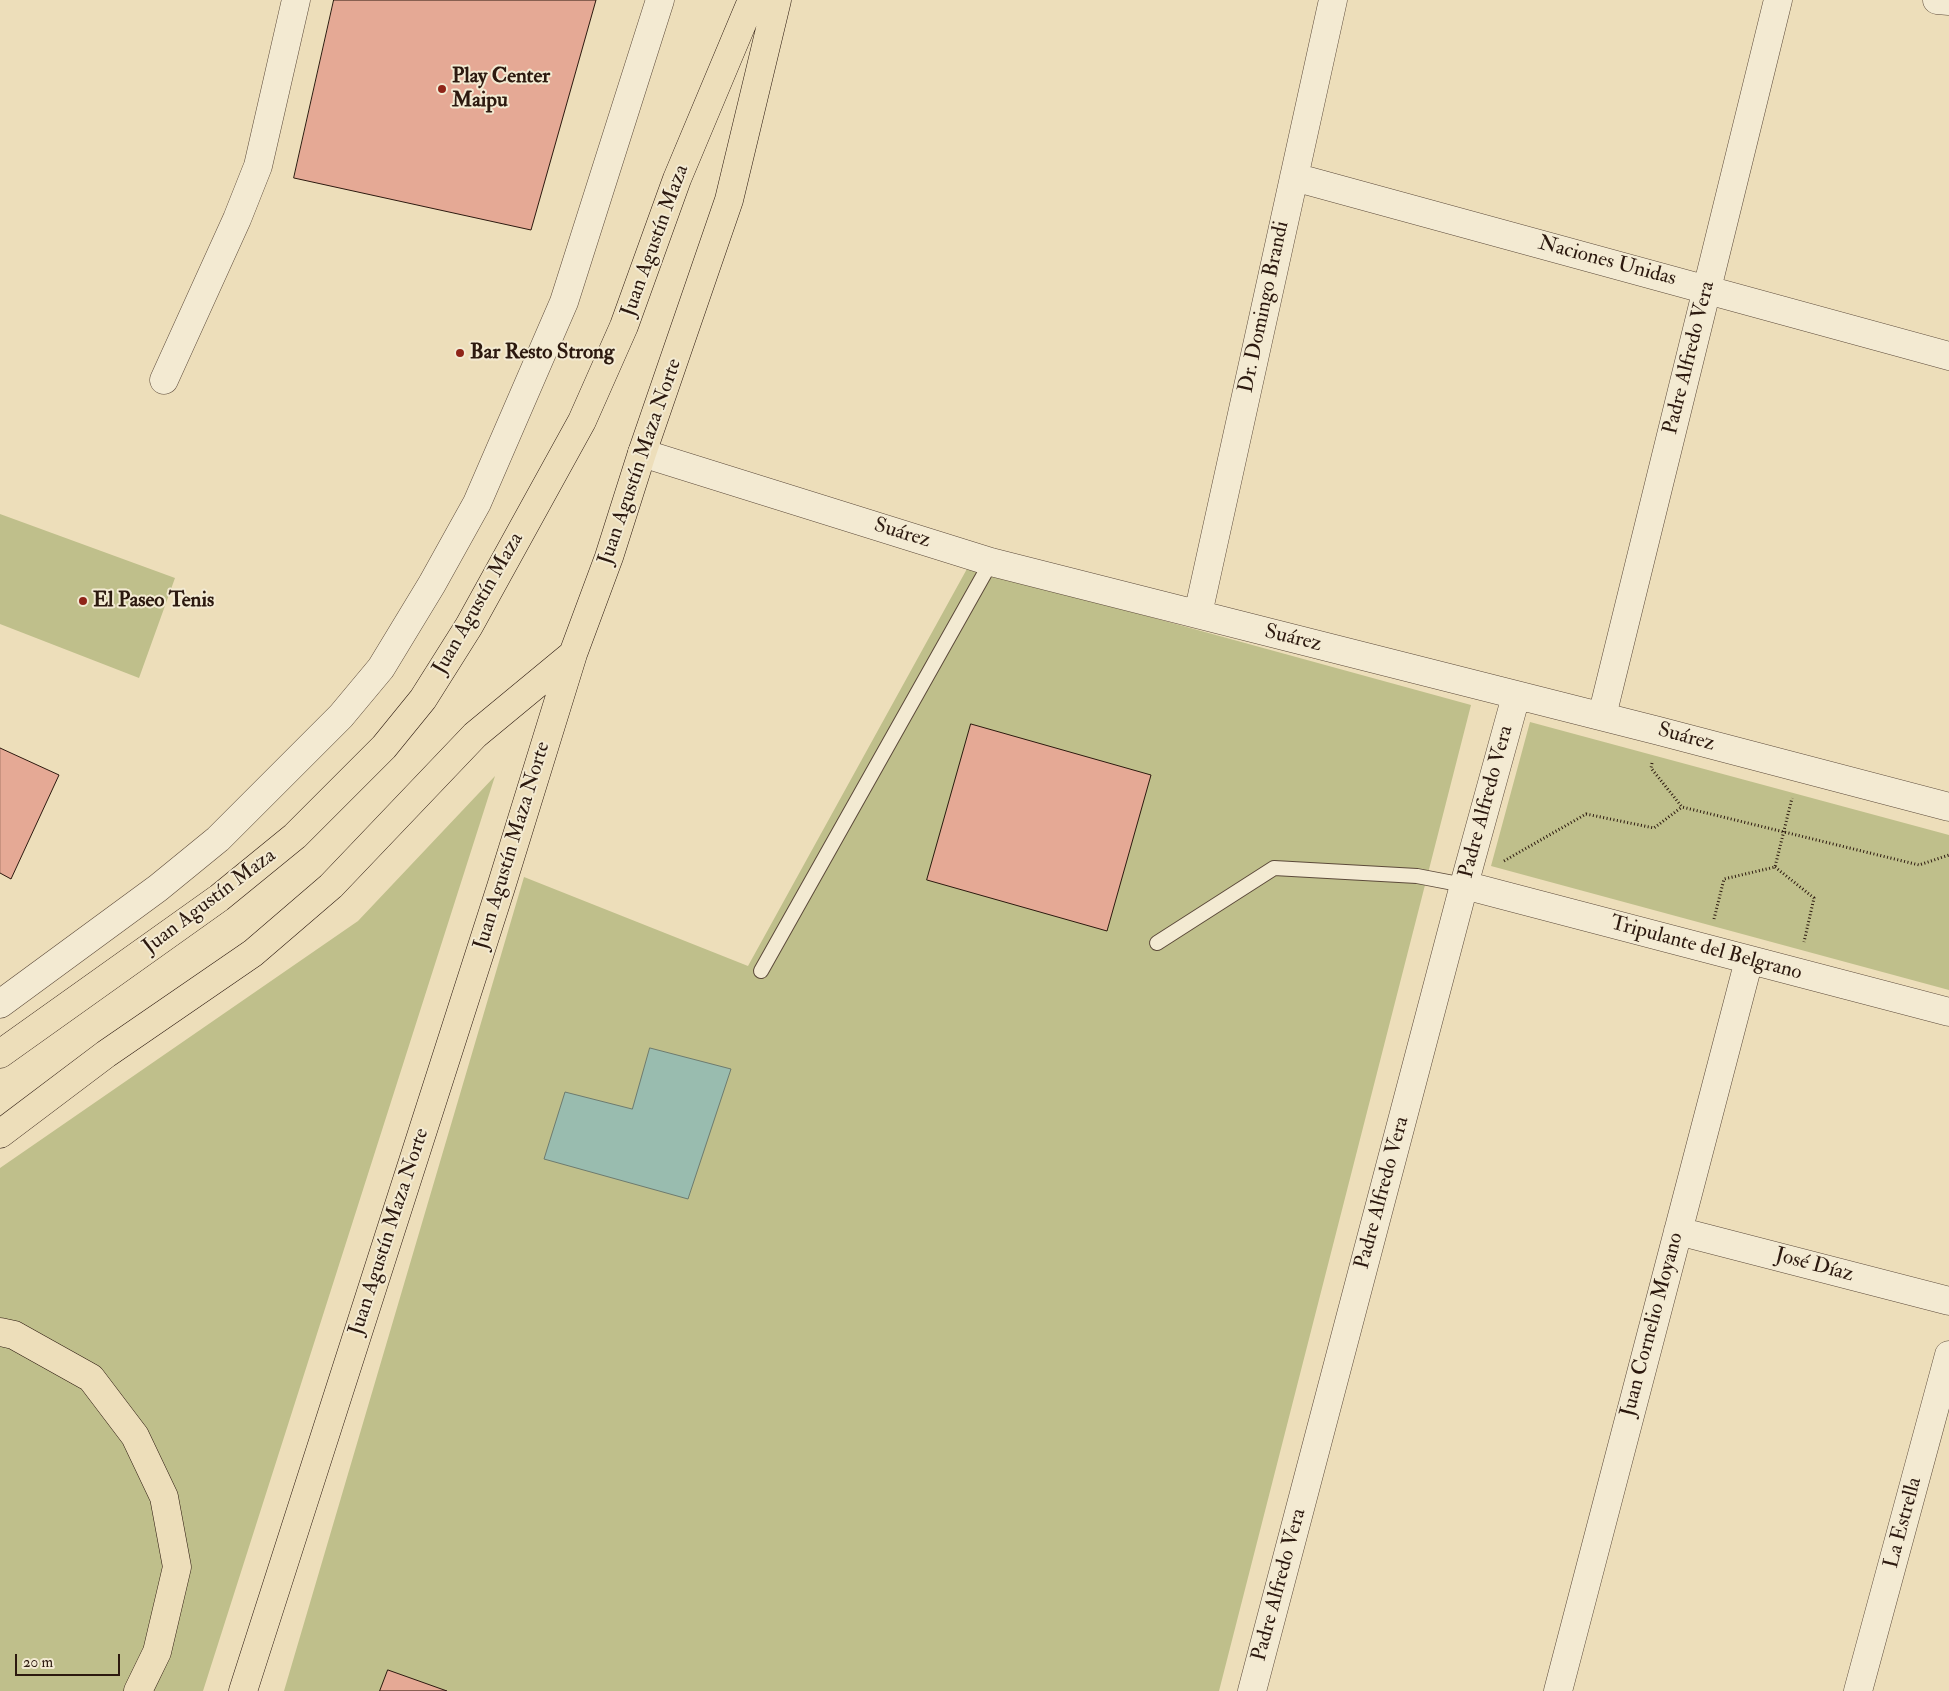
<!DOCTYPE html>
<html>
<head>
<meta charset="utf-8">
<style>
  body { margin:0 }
  #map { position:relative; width:1949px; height:1691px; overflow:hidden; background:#eddeba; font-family:"IM FELL Double Pica",serif }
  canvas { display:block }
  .scale { position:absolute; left:15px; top:1654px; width:105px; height:22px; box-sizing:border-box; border:2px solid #2c190f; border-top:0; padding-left:6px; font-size:15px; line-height:18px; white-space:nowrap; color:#2c190f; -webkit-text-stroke:4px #f3ead2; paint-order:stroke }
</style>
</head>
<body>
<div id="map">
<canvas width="1949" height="1691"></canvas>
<div class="scale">20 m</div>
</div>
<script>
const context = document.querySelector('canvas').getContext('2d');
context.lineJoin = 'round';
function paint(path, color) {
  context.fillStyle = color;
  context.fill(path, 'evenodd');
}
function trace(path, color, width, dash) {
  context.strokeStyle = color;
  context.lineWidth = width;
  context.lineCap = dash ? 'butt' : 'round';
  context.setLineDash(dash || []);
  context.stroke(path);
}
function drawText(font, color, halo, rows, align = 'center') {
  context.font = font + ' "IM FELL Double Pica",serif';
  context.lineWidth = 4;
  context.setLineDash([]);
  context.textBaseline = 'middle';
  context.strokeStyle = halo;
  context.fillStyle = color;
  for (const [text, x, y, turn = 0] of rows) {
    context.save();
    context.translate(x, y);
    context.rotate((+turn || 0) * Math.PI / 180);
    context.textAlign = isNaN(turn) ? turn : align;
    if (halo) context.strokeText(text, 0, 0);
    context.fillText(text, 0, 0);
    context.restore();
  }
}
const green = new Path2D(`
  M0,514L175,578L139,678L0,624Z
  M968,567L1471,705L1219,1691H284L524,877L748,966Z
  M1530,722L1949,835V990L1491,866Z
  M495,776L203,1691H0V1168L358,921Z`);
const water = new Path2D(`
  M650,1048L731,1069L688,1199L544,1159L565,1092L632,1109Z`);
const building = new Path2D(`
  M334,0H596L531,230L294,178Z
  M971,724L1151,775L1107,931L927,880Z
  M0,748L59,775L11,879L0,873Z
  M388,1670L447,1691H380Z`);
const path = new Path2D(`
  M1652,763L1651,768L1682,807L1919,865L1949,855
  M1504,861L1586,814L1654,828L1682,807
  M1775,867L1814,898L1804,942
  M1714,919L1724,879L1775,867L1792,798`);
const lane = new Path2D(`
  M1157,943L1274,868L1417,876L1464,885
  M761,971L991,562`);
const street = new Path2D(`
  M1937,0L1949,1
  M1294,177L1949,356
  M164,380L237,219L258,166L296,0
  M642,453L991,562L1659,731L1949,807
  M1198,614L1333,0
  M1602,716L1778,0
  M1464,885L1949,1012
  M0,1004L158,888L218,839L341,716L381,668L432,584L477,503L564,302L660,0
  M1678,1231L1949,1301
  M1252,1691L1464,885L1516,696
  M1558,1691L1749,960
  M1858,1691L1949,1355`);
const primary = new Path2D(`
  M0,1054L219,898L295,836L384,747L423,699L469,626L582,421L624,326L677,179L752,0
  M0,1134L106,1054L253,953L331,886L475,735L573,654
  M243,1691L501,887L573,654L609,557L642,453L729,200L777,0`);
const highway = new Path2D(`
  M0,1332L14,1335L91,1378L135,1436L164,1497L177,1567L157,1652L138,1691`);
const markers = [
  [442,89,5,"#8f2418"],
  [460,353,5,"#8f2418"],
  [83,601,5,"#8f2418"]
];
const poiNames = [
  ["Play Center",452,77],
  ["Maipu",452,101],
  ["Bar Resto Strong",470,353],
  ["El Paseo Tenis",93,601]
];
const streetNames = [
  ["Juan Agustín Maza",656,241,-70],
  ["Naciones Unidas",1607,262,15],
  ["Dr. Domingo Brandi",1265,307,-78],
  ["Padre Alfredo Vera",1690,358,-76],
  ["Juan Agustín Maza Norte",641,462,-71],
  ["Suárez",902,534,17],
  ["Juan Agustín Maza",479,604,-60],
  ["Suárez",1293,639,14],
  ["Suárez",1686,738,15],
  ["Padre Alfredo Vera",1487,802,-75],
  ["Juan Agustín Maza Norte",513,846,-73],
  ["Juan Agustín Maza",210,902,-37],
  ["Tripulante del Belgrano",1706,949,15],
  ["Padre Alfredo Vera",1383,1193,-75],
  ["Juan Agustín Maza Norte",390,1232,-72],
  ["José Díaz",1814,1266,15],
  ["Juan Cornelio Moyano",1653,1325,-75],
  ["La Estrella",1904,1523,-75],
  ["Padre Alfredo Vera",1280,1585,-75]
];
paint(green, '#bfbf8b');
paint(water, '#99bcaf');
trace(water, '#6d7b6f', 1);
paint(building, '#e5a995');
trace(building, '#2c190f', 1);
trace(lane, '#5c4a3a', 16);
trace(street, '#5c4a3a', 29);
trace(primary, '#2c190f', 29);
trace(highway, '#2c190f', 29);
trace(path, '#2c190f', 3, [1, 2.5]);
trace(lane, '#f3ead2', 14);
trace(street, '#f3ead2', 28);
trace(primary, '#eddeba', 28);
trace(highway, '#eddeba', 28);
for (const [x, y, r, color] of markers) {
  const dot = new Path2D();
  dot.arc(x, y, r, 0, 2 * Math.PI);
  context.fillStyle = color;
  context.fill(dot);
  trace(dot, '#f3ead2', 2);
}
drawText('bold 21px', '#2c190f', '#f3ead2', poiNames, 'left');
drawText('21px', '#2c190f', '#f3ead2', streetNames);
</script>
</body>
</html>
